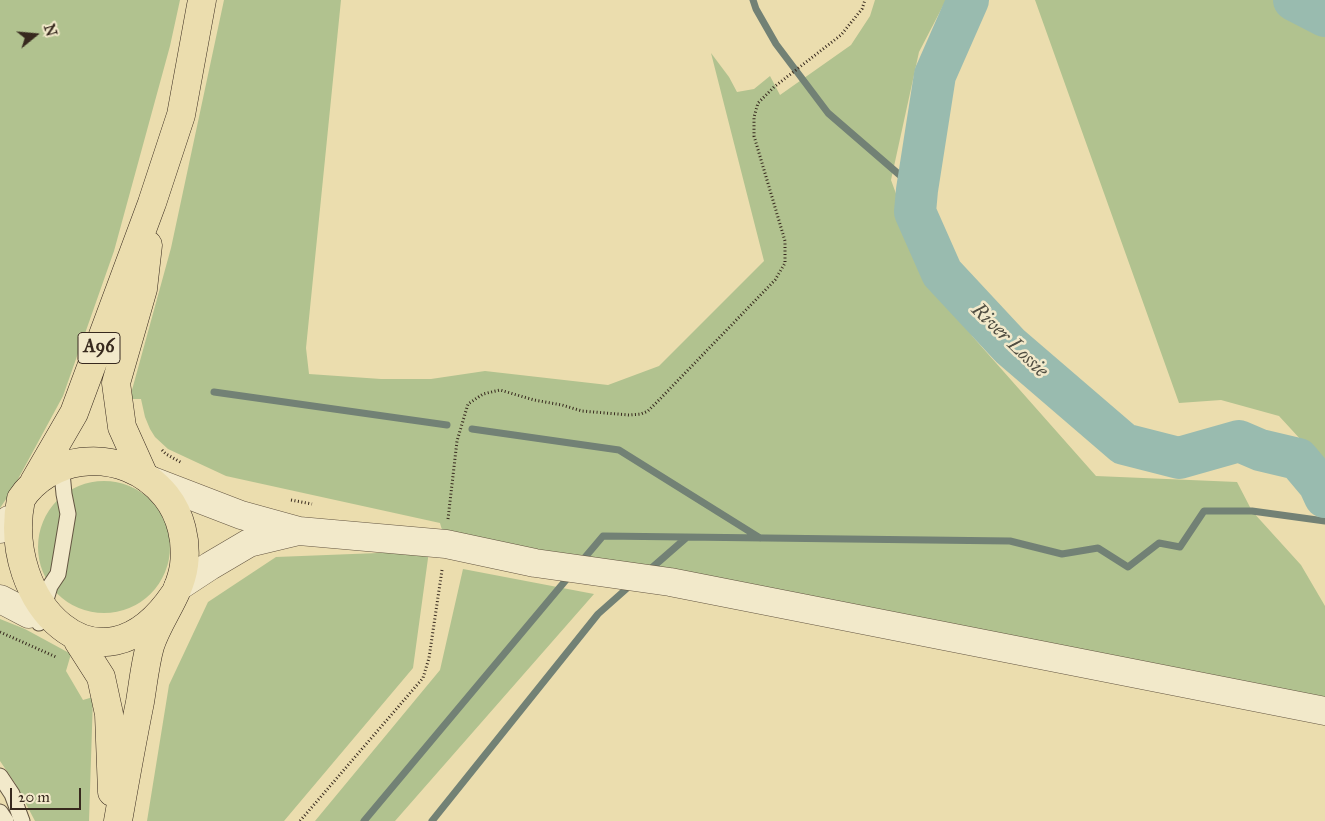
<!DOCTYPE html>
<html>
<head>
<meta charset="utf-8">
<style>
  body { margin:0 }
  #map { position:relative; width:1325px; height:821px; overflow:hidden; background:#ebddae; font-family:"IM FELL Great Primer",serif }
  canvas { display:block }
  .north { position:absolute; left:10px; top:10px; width:50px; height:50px; -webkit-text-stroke:4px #f2e9ca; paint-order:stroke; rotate:73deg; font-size:14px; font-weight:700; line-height:20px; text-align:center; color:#37291e }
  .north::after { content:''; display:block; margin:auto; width:18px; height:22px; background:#37291e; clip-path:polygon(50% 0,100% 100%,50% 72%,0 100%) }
  .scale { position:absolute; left:10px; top:788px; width:71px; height:22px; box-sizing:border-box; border:2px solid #37291e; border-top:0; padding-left:6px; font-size:15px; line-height:18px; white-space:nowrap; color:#37291e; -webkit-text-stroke:4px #f2e9ca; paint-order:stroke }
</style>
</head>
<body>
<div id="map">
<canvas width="1325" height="821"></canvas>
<div class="north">N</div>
<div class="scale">20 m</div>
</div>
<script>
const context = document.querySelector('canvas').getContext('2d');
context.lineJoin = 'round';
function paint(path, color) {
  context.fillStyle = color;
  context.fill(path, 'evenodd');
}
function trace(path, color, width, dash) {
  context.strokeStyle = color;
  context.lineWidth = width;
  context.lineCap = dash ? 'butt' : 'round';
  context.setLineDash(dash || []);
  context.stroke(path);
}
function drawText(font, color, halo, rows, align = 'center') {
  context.font = font + ' "IM FELL Great Primer",serif';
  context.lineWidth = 5;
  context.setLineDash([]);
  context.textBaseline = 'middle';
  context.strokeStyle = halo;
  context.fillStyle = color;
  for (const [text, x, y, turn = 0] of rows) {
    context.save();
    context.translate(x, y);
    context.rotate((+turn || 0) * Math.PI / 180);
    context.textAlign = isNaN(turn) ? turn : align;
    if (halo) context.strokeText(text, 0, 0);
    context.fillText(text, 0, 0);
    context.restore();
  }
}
const green = new Path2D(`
  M0,0H180L170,46L114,251L63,396L11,492L0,508Z
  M224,0H341L306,348L309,374L381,379H431L485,371L608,385L659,366L764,261L711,53L729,77L737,92L754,89L770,76L780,95L851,45L870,16L875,0H946L919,52L891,180L924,270L973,337L1096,476L1237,482L1252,511L1301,565L1325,606V711L446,544L440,523L226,476L168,449L155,437L150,429L145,417L141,399H132V390L171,248Z
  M1035,0H1277L1291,19L1325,29V466L1279,416L1221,400L1179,403Z
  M38 547a66 66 0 1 1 132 0a66 66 0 1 1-132 0Z
  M429,551L413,668L284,821H147L169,685L208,602L276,557Z
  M463,569L594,594L395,821H315L440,670Z
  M0,619L25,629L71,654L66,671L83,700L93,697L89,821H35L15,783L0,761Z`);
const stream = new Path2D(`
  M753,0L756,9L776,44L828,113L917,190
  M214,392L447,425
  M472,429L619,450L760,538
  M581,562L603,536L1010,541L1062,554L1098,548L1128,567L1159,543L1180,547L1204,511H1252L1325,521
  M647,572L686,538
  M364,821L571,574
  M432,821L598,614L633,583`);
const river = new Path2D(`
  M968,0L935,75L917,190L915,212L942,273L1010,346L1124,444L1179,458L1239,441L1260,450L1298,459L1319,484L1325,497
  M1294,0L1325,16`);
const path = new Path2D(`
  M162,450L166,454L182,463
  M291,500L312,504
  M448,519L457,441L468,404L483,394L500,390L534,400L562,405L582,411L629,415L641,414L648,411L659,400L775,280L785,263V241L754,136V117L758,103L774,87L841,35L862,9L865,0
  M0,632L56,657
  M300,821L423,678L429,658L442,570`);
const service = new Path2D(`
  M39,623L50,586L58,574L68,514L64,494L61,462
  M0,776L12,794L22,821
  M0,812L6,821`);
const minor = new Path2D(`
  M150,480L241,515L299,531L249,543L210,566L178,587
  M299,531L446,544L535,563L670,582L1325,711`);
const tertiary = new Path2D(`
  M0,529L9,520
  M0,599L29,614`);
const trunk = new Path2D(`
  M144,476L122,427L116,383L143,289L148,245
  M34,482L74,413L152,203L181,115L202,0
  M78,641L101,677L109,714L112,792
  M118,821C125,781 132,742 140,702C143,684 145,664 150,646C159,618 180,595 184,565C187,541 181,515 166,496C145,470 114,458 81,462C57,465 34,479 21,499C0,601 99,705 174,595`);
const shields = [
  [99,348,42]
];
const shieldNames = [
  ["A96",99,348]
];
const waterNames = [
  ["River Lossie",1009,341,44]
];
paint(green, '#b1c28f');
trace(stream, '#728175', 7);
trace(river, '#99bbaf', 42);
trace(service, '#645642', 17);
trace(minor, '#645642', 29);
trace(tertiary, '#645642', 29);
trace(trunk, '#37291e', 29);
trace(path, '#37291e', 3, [1, 2.5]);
trace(service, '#f2e9ca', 15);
trace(minor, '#f2e9ca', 28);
trace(tertiary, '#f2e9ca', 28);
trace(trunk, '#ebddae', 28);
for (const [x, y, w] of shields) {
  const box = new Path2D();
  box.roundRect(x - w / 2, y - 15.5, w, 31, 4);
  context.fillStyle = '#f2e9ca';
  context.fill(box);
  trace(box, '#37291e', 1);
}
drawText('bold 18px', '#37291e', null, shieldNames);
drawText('italic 20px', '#504e42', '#f2e9ca', waterNames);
</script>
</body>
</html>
